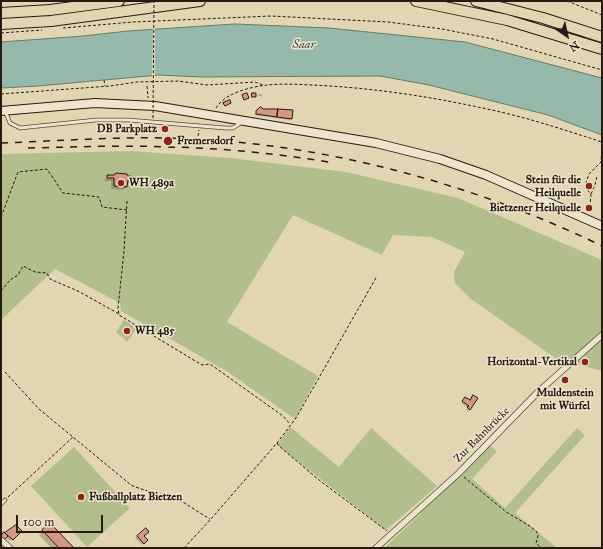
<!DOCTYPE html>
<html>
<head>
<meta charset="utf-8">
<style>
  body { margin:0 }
  #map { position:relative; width:603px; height:549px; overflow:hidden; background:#e2d6b2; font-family:"IM FELL Great Primer",serif }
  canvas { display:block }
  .frame { position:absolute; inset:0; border:2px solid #271a11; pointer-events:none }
  .north { position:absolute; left:547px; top:16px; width:40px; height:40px; -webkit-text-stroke:3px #ece4cd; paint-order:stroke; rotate:146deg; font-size:11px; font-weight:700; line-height:16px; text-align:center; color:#271a11 }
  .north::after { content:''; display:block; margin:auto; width:14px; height:18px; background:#271a11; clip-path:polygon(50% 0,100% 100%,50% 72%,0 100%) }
  .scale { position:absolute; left:16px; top:515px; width:87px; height:18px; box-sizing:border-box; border:2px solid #271a11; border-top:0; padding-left:5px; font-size:12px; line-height:14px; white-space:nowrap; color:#271a11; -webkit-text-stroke:3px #ece4cd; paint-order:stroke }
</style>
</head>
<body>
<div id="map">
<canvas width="603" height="549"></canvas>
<div class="frame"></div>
<div class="north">N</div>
<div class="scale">100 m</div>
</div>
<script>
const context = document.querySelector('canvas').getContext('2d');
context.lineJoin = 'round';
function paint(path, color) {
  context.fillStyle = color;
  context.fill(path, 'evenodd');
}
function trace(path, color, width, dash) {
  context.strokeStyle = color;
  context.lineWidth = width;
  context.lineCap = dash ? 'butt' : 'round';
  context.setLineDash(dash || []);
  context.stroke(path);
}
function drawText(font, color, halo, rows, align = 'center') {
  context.font = font + ' "IM FELL Great Primer",serif';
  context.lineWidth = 3;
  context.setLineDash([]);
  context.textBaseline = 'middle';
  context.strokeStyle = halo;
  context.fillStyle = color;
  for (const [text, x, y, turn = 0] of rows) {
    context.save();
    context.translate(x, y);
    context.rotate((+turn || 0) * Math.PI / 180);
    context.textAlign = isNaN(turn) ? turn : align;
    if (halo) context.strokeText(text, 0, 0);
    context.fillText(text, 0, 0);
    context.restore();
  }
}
const green = new Path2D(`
  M131,151L230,158L346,172L458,198L602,260V371L555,358L471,299L455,283L454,278V272L465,252L432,237L393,235L382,255L293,215L227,322L318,376L295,419L228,372L121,311L120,303L55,269L1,320V154Z
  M124,320L137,328L127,342L116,332Z
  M290,427L339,467L371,428L437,486L386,530L277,445Z
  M577,428L585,435L515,513L557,548H384L412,522L488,444L497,451L472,479L505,508Z
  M74,447L130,508L87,547L31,486Z`);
const water = new Path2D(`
  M235,24L329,28L465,42L602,78V135L548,115L429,85L380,76L201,77L159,75L38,86L1,88V42L83,36L128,31Z`);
const pier = new Path2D(`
  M153,27H155V78H152Z`);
const shadow = new Path2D(`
  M259,94H262L261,101V96H258Z
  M268,109L292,111L291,118L289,120L254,115L257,112Z
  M107,176L127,177L134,180L131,183H127L126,187L123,190L111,189V181H104Z
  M464,400L470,401V409L468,411L466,410L468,408L461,403Z
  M50,524L72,548H51L39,535Z
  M146,529L143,536L147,540L142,545L135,538Z
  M9,531H20L10,541L6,537H1Z`);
const building = new Path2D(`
  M247,93L249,98L244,100L242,95Z
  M252,93H256V97H252Z
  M230,100L231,103L225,106L223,103Z
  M261,107L263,109H278L277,117L256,114V111Z
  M278,109L293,110L292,119L277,117Z
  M116,173L127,174L128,176L136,177L135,180H128L127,187L114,186V178H107V175H114Z
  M473,395L478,398L470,410L467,407L469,406L462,401L465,397L470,400Z
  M50,523L54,527L74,548H59L42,530Z
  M16,525L22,531L13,540L5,533Z
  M146,528L149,532L144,536L148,540L144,544L137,536Z
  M4,532L8,536L4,540L1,538V536Z`);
const path = new Path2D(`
  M567,1L602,15
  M63,28L133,22L271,16L388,22L442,29L493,39L602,70
  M1,33L42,30
  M104,80L105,86
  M147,86L148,98
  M1,94L110,86L137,82L178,81L207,85L255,82L263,85
  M216,108C225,93 250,87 267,85C288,83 309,85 330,86C391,90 450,100 509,114C541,122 571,132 602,142
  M198,136L199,130
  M185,143L197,144
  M185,146L186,140
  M591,194C594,188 596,182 597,176
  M127,201L124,251L118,308L119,315L202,365L210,364L283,416L290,424
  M587,211L590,206L591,195L585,186L589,174L601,162L602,146
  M1,217L18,172L47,169L63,193L99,197L102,207L127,210
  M1,291L10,280L18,275L23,266L35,272L47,273L50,279L80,292L119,314
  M5,372L39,409L131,485C146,492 162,493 177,499C189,505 199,513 210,519
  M277,443L279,446L319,480L387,531
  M464,477L506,512L530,526L537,532L538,536L536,543L541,548
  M8,497L73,437
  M184,548L211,519L277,443L296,418L377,276`);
const service = new Path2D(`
  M5,111L10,123L20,128L96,120H128L225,128H233L242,122
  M1,504L5,500`);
const minor = new Path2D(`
  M1,540L10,548
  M376,548L459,473L538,392L602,335`);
const secondary = new Path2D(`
  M1,111L95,103L155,106L376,143L440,159L486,175L602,226`);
const motorway = new Path2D(`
  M416,1L507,20L602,49
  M476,1L543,18L602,37
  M1,13L50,10L119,1
  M1,24L51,21L200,1`);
const rail = new Path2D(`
  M1,143C56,141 110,137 165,138C311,140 471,182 602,246
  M28,148C75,147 121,145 168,147C224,148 280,154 335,163`);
const pathBridge = new Path2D(`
  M153,118L154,1`);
const markers = [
  [165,129,4,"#8f2418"],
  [168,141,5,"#8f2418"],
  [121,183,4,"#8f2418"],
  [589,186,4,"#8f2418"],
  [589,208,4,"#8f2418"],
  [127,331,4,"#8f2418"],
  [585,362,4,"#8f2418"],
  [565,380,4,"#8f2418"],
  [81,497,4,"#8f2418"]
];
const poiNames = [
  ["DB Parkplatz",157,129],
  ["Fremersdorf",177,141,"left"],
  ["Stein für die",581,180],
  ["Heilquelle",581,193],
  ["WH 489a",129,183,"left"],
  ["Bietzener Heilquelle",581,208],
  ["WH 485",135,331,"left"],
  ["Horizontal-Vertikal",577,362],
  ["Muldenstein",565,393,"center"],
  ["mit Würfel",565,406,"center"],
  ["Fußballplatz Bietzen",89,497,"left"]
];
const streetNames = [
  ["Zur Bahnbrücke",482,435,-45]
];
const waterNames = [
  ["Saar",304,45,1]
];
paint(green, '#b3be8d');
paint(water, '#95b9aa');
trace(water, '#69796d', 1);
paint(pier, '#e2d6b2');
paint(shadow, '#0003');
paint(building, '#d69586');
trace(building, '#271a11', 1);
trace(service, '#564939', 4.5);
trace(minor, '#564939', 7);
trace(secondary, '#271a11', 10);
trace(motorway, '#271a11', 12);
trace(path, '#271a11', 1, [3, 2]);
trace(service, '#ece4cd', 3);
trace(minor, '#ece4cd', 5.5);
trace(secondary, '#ece4cd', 8);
trace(motorway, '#e2d6b2', 10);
trace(rail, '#271a11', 1.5, [7, 7]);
trace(pathBridge, '#271a11', 1, [3, 2]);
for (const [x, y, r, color] of markers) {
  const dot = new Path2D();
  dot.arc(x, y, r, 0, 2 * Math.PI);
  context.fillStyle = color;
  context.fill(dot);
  trace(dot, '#ece4cd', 1.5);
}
drawText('bold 11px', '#271a11', '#ece4cd', poiNames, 'right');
drawText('11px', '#271a11', '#ece4cd', streetNames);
drawText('italic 12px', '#484a3f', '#ece4cd', waterNames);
</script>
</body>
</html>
